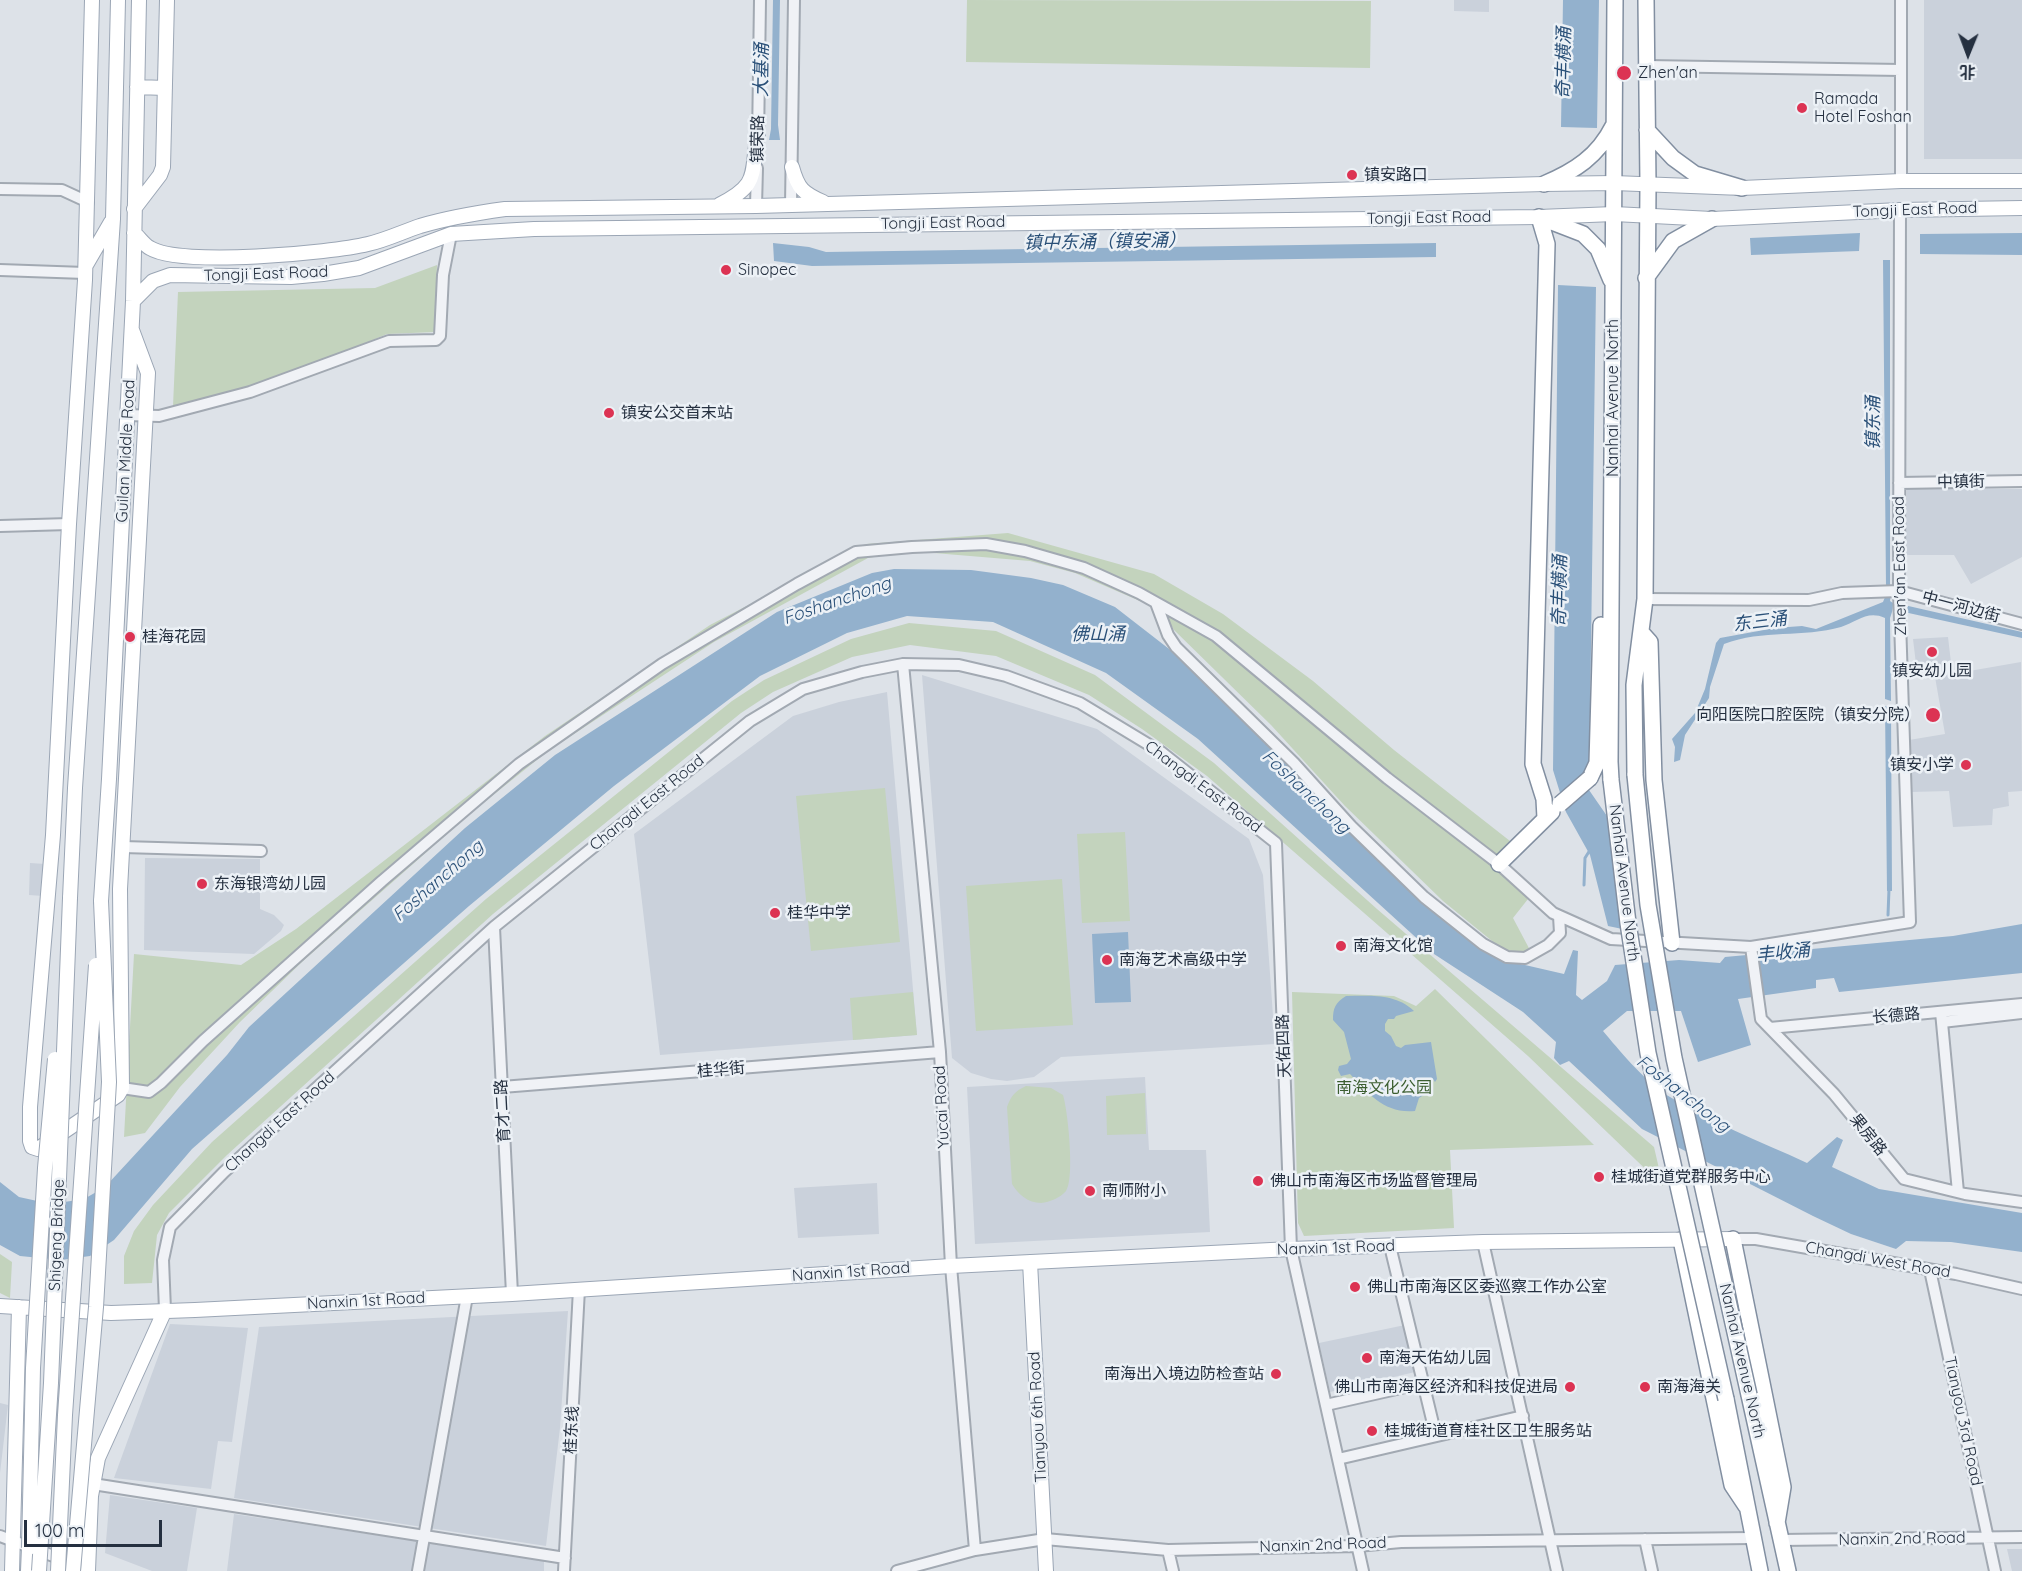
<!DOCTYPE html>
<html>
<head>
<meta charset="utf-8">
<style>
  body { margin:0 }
  #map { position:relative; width:2022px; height:1571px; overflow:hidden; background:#dde2e8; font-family:Quicksand,"Noto Sans SC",sans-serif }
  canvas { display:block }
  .north { position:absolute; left:1938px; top:24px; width:60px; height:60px; -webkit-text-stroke:4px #ecf1f6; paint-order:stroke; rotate:181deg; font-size:16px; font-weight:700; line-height:24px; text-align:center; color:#253040 }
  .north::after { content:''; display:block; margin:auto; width:21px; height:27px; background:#253040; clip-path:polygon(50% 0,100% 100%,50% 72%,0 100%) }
  .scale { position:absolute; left:24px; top:1520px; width:138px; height:27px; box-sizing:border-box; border:3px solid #253040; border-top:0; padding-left:8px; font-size:18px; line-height:21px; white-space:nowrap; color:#253040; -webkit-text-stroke:4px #ecf1f6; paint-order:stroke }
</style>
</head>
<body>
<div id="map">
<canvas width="2022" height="1571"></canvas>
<div class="north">北</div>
<div class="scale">100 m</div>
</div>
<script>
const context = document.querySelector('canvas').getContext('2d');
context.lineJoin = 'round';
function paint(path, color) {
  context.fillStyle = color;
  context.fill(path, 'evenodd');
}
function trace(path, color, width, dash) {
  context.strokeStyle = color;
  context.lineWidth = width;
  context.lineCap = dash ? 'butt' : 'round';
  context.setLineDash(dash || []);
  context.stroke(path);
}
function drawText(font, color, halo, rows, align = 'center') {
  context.font = font + ' Quicksand,"Noto Sans SC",sans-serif';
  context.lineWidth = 5;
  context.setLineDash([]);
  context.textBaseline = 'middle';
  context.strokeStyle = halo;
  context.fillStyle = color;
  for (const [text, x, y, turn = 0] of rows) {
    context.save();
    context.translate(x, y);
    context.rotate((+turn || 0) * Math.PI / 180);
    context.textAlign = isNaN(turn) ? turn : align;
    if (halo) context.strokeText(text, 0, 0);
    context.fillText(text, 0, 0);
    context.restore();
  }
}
const built = new Path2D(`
  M1454,0H1489V12L1454,11Z
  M1924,0H2022V159H1924Z
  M1907,489H2022V557L1971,584L1954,555H1905Z
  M1948,637L1952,671L1930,673L1929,664H1916L1913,639Z
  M2021,662L2022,791L2008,792L2009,806L1993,809L1992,825L1953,827L1949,791L1911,792L1909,740L1945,734L1935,677Z
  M922,675L1097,729L1249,839L1263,875L1275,1044L1061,1057L1034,1077L1007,1081L991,1079L971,1073L952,1058Z
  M887,692L917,1035L660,1055L634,834L793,716L839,702Z
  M145,858L260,859V909L274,915L284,925L281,931L254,954L144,950Z
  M30,863L45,864L43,896L29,895Z
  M1145,1077L1149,1150H1206L1210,1232L975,1244L967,1087Z
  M877,1183L879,1234L798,1238L794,1188Z
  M568,1311L560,1428L546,1546L234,1498L259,1327Z
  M170,1324L248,1328L232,1442L218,1441L211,1489L114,1478Z
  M1405,1325L1415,1372L1330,1392L1319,1343Z
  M0,1403L8,1405L0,1473Z
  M110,1495L197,1508L187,1571H152L105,1553Z
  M234,1514L544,1560V1571H227Z
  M2007,1549H2022V1571H2012Z`);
const green = new Path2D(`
  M967,0L1371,1L1370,68L966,62Z
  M437,265L435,332L387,334L284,377L173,406L178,292L375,288Z
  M1008,533L1154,574L1223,614L1313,681L1394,750L1510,841L1493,864L1528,899L1513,918L1531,952L1508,954L1443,901L1345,806L1271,725L1174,630L1163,611L1075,573L1030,561L934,553H897L868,558L714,642L548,751L472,812L303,961L240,1022L180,1087L145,1133L124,1137L134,954L241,965L296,929L545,736L710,625L866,544Z
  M909,623L996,631L1095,675L1214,763L1377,909L1654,1147L1663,1186L1528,1056L1207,776L1142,729L1089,695L996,656L910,645L852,657L773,692L741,713L493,914L227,1155L169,1213L157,1235L152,1283L124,1284V1256L134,1231L153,1205L212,1142L486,899L732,701L764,680L851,639Z
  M885,788L900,942L811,951L796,796Z
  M1125,832L1130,921L1082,923L1077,834Z
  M1062,879L1073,1025L976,1031L966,886Z
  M1435,989L1594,1145L1450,1150L1454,1228L1304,1236L1298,1223L1292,992L1394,996L1416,1006Z
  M913,992L917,1035L853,1040L850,998Z
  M1026,1086L1051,1088L1063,1095C1068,1111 1075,1179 1066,1191C1060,1198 1050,1202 1041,1203C1028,1203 1018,1194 1012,1184L1007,1107C1011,1096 1015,1091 1026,1086Z
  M1145,1093L1146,1134L1107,1135L1106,1096Z
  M0,1254L12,1262L10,1298L0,1293Z`);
const water = new Path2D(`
  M773,0H780L778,125L780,140H769L771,129Z
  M1563,0H1599L1597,128L1561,127Z
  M1860,233L1859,251L1751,255L1750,238Z
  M2022,233V255L1920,254V234Z
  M773,243L809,247L826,252L1436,243V257L812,266L774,261Z
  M1883,260H1890V587H1886Z
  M1558,285L1596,287L1589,790L1607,816L1615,847L1632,931L1608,926L1590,855L1566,812L1553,770Z
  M894,569L971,570L1031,578L1063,585L1115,607L1173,652L1429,906L1499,959L1564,974L1573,950L1578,951L1576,995L1582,1000L1607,981L1615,965L1679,960L1720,963L1725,957L1953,936L2022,924V973L1839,992L1834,978L1816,980V988L1738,999L1751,1045L1698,1062L1681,1011H1627L1603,1031C1618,1049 1645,1081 1665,1094C1709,1122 1760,1141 1807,1163L1837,1137L1843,1140L1832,1167L1879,1189L2022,1213V1252L1951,1242L1906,1241L1896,1249L1851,1234L1813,1216L1642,1129L1569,1061L1560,1065L1554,1058L1556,1042L1523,1012L1434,954L1198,739L1106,673L993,622L907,616L847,633L760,676L614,786L469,906L192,1149L114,1240L90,1256L61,1260L20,1256L0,1245V1182L19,1197L51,1204L84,1199L105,1187L227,1055L249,1027L465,828L555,755L777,612L872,573Z
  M1887,592L1891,593L1890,601L1893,603C1893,610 1892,612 1890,618L1891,701L1885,699V618C1867,610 1857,622 1841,627C1803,638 1763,629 1724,644L1710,687L1709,698L1685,735L1680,760L1674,762L1675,747L1672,739L1695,713L1705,689L1716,643L1720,638L1775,628L1802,626L1816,629L1883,602Z
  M1904,605L2022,632V638L1904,612Z
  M1885,706L1891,708L1892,891H1887Z
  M1128,932L1131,1002L1095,1003L1092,934Z
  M1346,996C1370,996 1395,993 1414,1011L1396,1016L1394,1019H1388L1385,1024V1031L1391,1036L1396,1046L1401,1048L1405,1045L1431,1042L1437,1079L1435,1082L1433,1079L1427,1082L1425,1094L1419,1098L1415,1111C1385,1114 1369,1094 1350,1074L1341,1076L1338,1070L1339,1066L1347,1064L1351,1059L1344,1032L1333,1020C1333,1008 1335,1003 1346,996Z`);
const stream = new Path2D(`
  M1584,885L1585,858L1590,850
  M1888,915L1889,889`);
const minor = new Path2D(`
  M1901,0V181
  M1647,66L1901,70
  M758,141L760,0
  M0,189L62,190L88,202
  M791,205L794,0
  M756,206L757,168
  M0,270L85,273
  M127,415L159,416L250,392L389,341L436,340L440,336L443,275L451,234
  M1899,483L2022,481
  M0,526L69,524
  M1645,599L1809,600L1842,593L1899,591L2022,624
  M1156,603L1168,635L1176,647L1294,763L1351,826L1424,897L1483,944L1507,957L1525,958L1548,945L1560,933L1559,916
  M903,664L940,1052L951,1266L975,1550
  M123,847L261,851
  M494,927L512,1294
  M1751,947L1761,1019L1834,1094L1904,1179L1965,1194L2022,1202
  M1941,1012L1958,1192
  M1942,1022L2022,1013
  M1770,1028L2022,1004
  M502,1087L940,1052
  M122,1088L149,1092L161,1083L203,1041L382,881L519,764L662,664L797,584L856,552L912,547L986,544L1025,551L1084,568L1139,593L1216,636L1387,778L1499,864L1553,913L1611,939L1751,947L1910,922L1899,591L1900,210
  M1733,1239H1756L1956,1274L2022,1289
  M1483,1242L1557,1571
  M1390,1246L1436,1436
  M1930,1270L1995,1571
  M165,1310L163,1260L170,1227L224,1172L494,927L750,721L803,689L862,672L903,664L959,665L1006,676L1080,703L1161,752L1276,843L1291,1249L1363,1571
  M1326,1405L1423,1383
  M1338,1459L1523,1416
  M93,1484L565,1558
  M0,1536L64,1560
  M1645,1539L1652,1571
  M1781,1540L2022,1537
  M1168,1550L1173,1571
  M418,1571L467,1296
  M564,1571L579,1289
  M897,1571L975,1550L1045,1539L1168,1550L1357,1546L1401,1542L1752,1538`);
const major = new Path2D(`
  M92,0L85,280L69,524L53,835L30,1107V1141L32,1147L38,1149L118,1095L122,1088L120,889L148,373L132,330
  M137,87L165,88
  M792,167C798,189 803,193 823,202
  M719,205C761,184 750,174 758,134
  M134,209L160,175L163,167L167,0
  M134,233C139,237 144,245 150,248C180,267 331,253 368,244C386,240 402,232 420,226C447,218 476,213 505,209L756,206L1544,184L1614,183L1742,188L1901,181H2022
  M86,265L111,222
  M133,301L153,281L170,275L291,277L323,274L359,268L451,234L534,229L1539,217L1614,214L1712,219L1900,210L2022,208
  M70,898L75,788L113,219L118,0
  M101,901L109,779L133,301L139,0
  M1030,1262L1046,1571
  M0,1306L111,1313L195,1310L512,1294L951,1266L1291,1249L1483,1242L1733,1239
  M12,1571L19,1307
  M28,1571L29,1548
  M88,1571L91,1496L98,1458L165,1310`);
const highway = new Path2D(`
  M1647,130L1673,158L1695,174L1742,188
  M1544,184C1575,171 1598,156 1613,126
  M1539,217L1547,244L1533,764L1544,799L1545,818
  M1539,217L1583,234L1598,249L1611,280
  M1646,278L1673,241L1712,219
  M1641,632L1650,642L1654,780L1672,943
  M1635,775L1634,685L1645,599L1648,184L1646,0
  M1590,778L1597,763L1601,625
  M1611,780L1610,762L1615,0
  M1499,864L1552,812
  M1733,1239L1783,1487L1777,1523
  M1681,1240L1732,1485L1746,1506
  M1749,1395L1788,1571
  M1726,1399L1760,1571`);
const majorBridge = new Path2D(`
  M29,1548L33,1368L45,1168L55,1059
  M39,1571L51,1383L70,898
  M58,1571L65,1415L96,965
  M73,1571L96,1307L109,1082L101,901`);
const highwayBridge = new Path2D(`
  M1635,775L1648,905L1674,1058L1749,1395
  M1611,780L1628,923L1648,1053L1726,1399
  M1560,804L1590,778`);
const markers = [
  [1624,73,8,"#dc3353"],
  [1802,108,6,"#dc3353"],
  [1352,175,6,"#dc3353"],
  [726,270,6,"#dc3353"],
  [609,413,6,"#dc3353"],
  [130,637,6,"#dc3353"],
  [1932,652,6,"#dc3353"],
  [1933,715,8,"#dc3353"],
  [1966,765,6,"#dc3353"],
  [202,884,6,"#dc3353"],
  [775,913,6,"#dc3353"],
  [1341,946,6,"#dc3353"],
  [1107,960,6,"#dc3353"],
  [1599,1177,6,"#dc3353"],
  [1258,1181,6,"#dc3353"],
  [1090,1191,6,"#dc3353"],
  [1355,1287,6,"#dc3353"],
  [1367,1358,6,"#dc3353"],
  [1276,1374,6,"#dc3353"],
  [1570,1387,6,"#dc3353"],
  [1645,1387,6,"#dc3353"],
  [1372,1431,6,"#dc3353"]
];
const poiNames = [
  ["Zhen'an",1638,73],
  ["Ramada",1814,99],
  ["Hotel Foshan",1814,117],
  ["镇安路口",1364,175],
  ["Sinopec",738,270],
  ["镇安公交首末站",621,413],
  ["桂海花园",142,637],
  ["镇安幼儿园",1932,671,"center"],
  ["向阳医院口腔医院（镇安分院）",1920,715,"right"],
  ["镇安小学",1954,765,"right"],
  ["东海银湾幼儿园",214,884],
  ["桂华中学",787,913],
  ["南海文化馆",1353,946],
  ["南海艺术高级中学",1119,960],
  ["桂城街道党群服务中心",1611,1177],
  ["佛山市南海区市场监督管理局",1270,1181],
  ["南师附小",1102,1191],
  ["佛山市南海区区委巡察工作办公室",1367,1287],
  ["南海天佑幼儿园",1379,1358],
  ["南海出入境边防检查站",1264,1374,"right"],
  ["佛山市南海区经济和科技促进局",1558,1387,"right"],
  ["南海海关",1657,1387],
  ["桂城街道育桂社区卫生服务站",1384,1431]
];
const streetNames = [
  ["镇荣路",758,139,-89],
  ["Tongji East Road",1915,210,-2],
  ["Tongji East Road",1429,218,-1],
  ["Tongji East Road",943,223,-1],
  ["Tongji East Road",266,274,-2],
  ["Nanhai Avenue North",1613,398,-90],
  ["Guilan Middle Road",126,451,-87],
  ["中镇街",1961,482,-1],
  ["Zhen'an East Road",1900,566,-91],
  ["中一河边街",1961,607,15],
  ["Changdi East Road",1203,787,37],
  ["Changdi East Road",647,803,-39],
  ["Nanhai Avenue North",1624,883,83],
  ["长德路",1896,1016,-5],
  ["天佑四路",1284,1046,-92],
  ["桂华街",721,1070,-5],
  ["Yucai Road",942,1107,-93],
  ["育才二路",503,1111,-93],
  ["Changdi East Road",280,1122,-42],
  ["果房路",1868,1135,51],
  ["Shigeng Bridge",57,1235,-88],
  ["Nanxin 1st Road",1336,1248,-2],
  ["Changdi West Road",1878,1260,10],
  ["Nanxin 1st Road",851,1272,-4],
  ["Nanxin 1st Road",366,1301,-3],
  ["Nanhai Avenue North",1742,1361,77],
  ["Tianyou 6th Road",1038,1417,-93],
  ["Tianyou 3rd Road",1963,1421,78],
  ["桂东线",572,1430,-87],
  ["Nanxin 2nd Road",1902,1539,-1],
  ["Nanxin 2nd Road",1323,1545,-2]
];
const parkNames = [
  ["南海文化公园",1384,1088]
];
const waterNames = [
  ["奇丰横涌",1564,63,-89],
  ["大基涌",762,70,-89],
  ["镇中东涌（镇安涌）",1105,242,-1],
  ["镇东涌",1874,423,-90],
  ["奇丰横涌",1560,591,-89],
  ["Foshanchong",837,601,-19],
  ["东三涌",1760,622,-7],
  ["佛山涌",1098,635],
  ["Foshanchong",1306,792,43],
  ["Foshanchong",438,881,-41],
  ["丰收涌",1783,953,-6],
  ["Foshanchong",1683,1094,38]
];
paint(built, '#cad1db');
paint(green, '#c3d3bd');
paint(water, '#93b1cd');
trace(stream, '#93b1cd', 3);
trace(minor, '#a2a9b2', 14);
trace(major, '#9ba6b5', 16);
trace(highway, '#828fa1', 18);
trace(minor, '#f0f2f6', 10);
trace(major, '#fff', 14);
trace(highway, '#fff', 15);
trace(majorBridge, '#9ba6b5', 16, []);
trace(highwayBridge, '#828fa1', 18, []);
trace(majorBridge, '#fff', 14);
trace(highwayBridge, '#fff', 15);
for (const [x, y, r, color] of markers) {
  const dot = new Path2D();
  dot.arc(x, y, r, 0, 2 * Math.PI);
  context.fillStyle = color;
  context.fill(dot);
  trace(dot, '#ecf1f6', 2);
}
drawText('16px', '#253040', '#ecf1f6', poiNames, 'left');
drawText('16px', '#253040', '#ecf1f6', streetNames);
drawText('16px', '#3b5e30', '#ecf1f6', parkNames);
drawText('italic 18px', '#2a5078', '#ecf1f6', waterNames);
</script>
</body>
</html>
